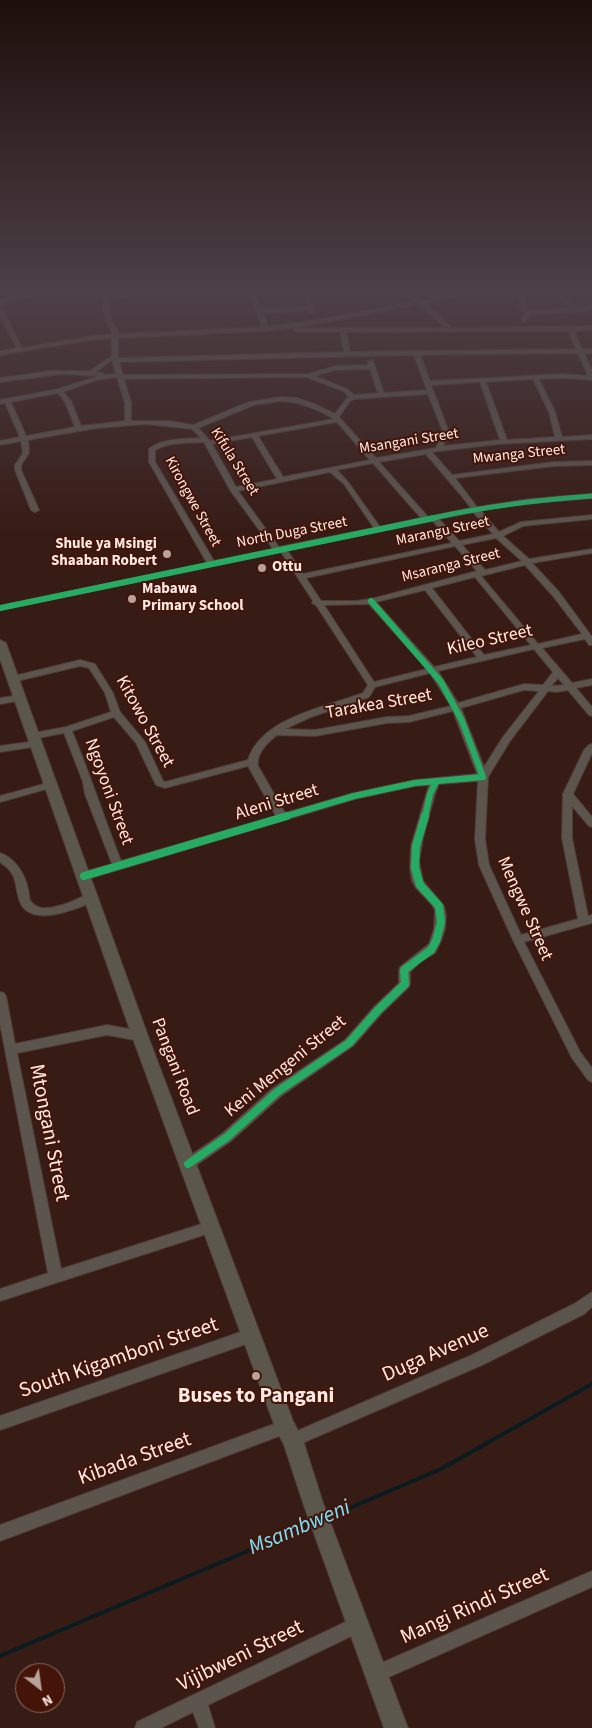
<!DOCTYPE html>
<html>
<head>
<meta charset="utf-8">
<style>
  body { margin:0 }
  #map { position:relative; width:592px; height:1728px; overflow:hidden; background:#371c16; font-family:"Source Sans 3",sans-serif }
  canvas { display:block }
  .north { position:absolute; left:15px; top:1663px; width:50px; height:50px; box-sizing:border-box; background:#451408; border:1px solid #8f6a60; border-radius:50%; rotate:150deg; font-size:14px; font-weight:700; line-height:20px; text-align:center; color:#feeae4 }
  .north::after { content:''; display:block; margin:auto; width:18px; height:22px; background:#b8a29c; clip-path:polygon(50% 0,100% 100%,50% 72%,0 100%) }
</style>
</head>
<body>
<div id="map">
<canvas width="592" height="1728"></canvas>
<div class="north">N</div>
</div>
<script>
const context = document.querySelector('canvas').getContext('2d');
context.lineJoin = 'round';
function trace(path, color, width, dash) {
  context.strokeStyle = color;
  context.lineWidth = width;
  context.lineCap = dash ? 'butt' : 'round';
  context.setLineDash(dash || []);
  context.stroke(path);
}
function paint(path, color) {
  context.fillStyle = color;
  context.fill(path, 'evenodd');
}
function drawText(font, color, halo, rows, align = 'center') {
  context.font = font + ' "Source Sans 3",sans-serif';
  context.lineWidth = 4;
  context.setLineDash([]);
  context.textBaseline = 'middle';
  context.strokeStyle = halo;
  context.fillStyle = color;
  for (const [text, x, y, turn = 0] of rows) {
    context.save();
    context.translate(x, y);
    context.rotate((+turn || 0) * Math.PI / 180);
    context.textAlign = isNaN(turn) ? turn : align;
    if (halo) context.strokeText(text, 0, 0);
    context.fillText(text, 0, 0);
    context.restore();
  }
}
const stream = new Path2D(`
  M326,1518L441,1469L592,1384
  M0,1656L314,1523`);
const minor = new Path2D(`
  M37,292H47L0,304V300Z
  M102,292H108V297L132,292H142L108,301L112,321L118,330V334L262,327L249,292H255L261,309L308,306L302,292H308L315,313H311L309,310L263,313L268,326L305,322L406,303L413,300L403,292H410L422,301L462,292H473L425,303L452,328L592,326V330L577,331L575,333L582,349H592V353H584L592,370V380L563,378L539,379L555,412L562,437L592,435V439L497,444L432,452L452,475L554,462L592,461V465L554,466L455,478L477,507L530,499L592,494V498L530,503L480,510L499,532L521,522L592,515V519L523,526L503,536L529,559L592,549V553L532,563L559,592L592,637V645H589L585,639L542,648L572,683L592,679V685L576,688L592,707V716L589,715L568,690L557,692L548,691L510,741L488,777L485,839L489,865L521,935L578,919L562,838L563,794L584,750L589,745L592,744V753L573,794L592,817V827L589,826L572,806V838L588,916L592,915V923L524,942L580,1052L592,1068V1082L588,1080L572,1058L513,940L479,865L475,839L478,781L439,784L435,794L423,838L419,861L423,881L444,906L446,916L445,929L441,941L435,953L420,962L410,972V984L409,987L382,1013L353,1046L281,1096L231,1141L192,1168L188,1169L184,1168L182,1164L184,1160L223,1133L273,1088L345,1040L374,1007L399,983V970L400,967L429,944L434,929L435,910L432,905L416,888L412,881L410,868L411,846L429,785L415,786L355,799L84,880L80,879L79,876L80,873L112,864L85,794L83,782L64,733L33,739L28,736L33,733L66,727L111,712L105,693L89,668L80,666L13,682L10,681L9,679L10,677L80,660L95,664L113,693L120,712L145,742L163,781L165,782L248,760C262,717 326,707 363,693L368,685L316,605L312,603L313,601L281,552L0,610V606L207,563L149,462V449C161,438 185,439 201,438L192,429L146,424L97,428L28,440L29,453L21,465V470L39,510L35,512L31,510L15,470V465L23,453L21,441L0,445V441L20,437L5,403L0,404V400L58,389L99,376L63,374L0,382V378L50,371H90L112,356V338L97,339L0,355V351L17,348L0,316V308L3,310L22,348L97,335H112C112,328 108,325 106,320C102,310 103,301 102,292ZM417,302L446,328H297L294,330L297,332H340L344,352L118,358V338L266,331L305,326L408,306ZM571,331L569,333L576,349L350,352L346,332ZM578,353L588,376L563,374L430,381L420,355ZM414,355L427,390L384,393L373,361L371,360L368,362L369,365L336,366L308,374L123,375L119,362ZM112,360L116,374L103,375V373L96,372ZM370,369L378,393L354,395L347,389L314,376L336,370ZM117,377L125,403V421L81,426L71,401L63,392L96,380ZM306,377L343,391L349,397L346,399L335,414L314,404L297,398L281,397L249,402L193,425L170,421H131V403L124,379ZM533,379L549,412L555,437L507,440L486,382ZM480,382L500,440L443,446L449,432L431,385ZM58,393L65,402L75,427L26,436L11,402ZM428,394L443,432L436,448L376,458L339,417L350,401L354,399ZM281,401C301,402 317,409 334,419L210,441L198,428L254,405ZM337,422L370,460L283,477L258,436ZM252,437L277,479L236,487L212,444ZM204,442L230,490L273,549L214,561L155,462V450C169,442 188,443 204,442ZM426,454L460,494L471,508L428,517L379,462ZM373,463L421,518L380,527L348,482L337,470ZM330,472L344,484L374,528L279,547L238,491ZM473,512L493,534L459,541L439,519ZM432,520L452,543L303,574L287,550ZM496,538L522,561L485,570L462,545ZM455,546L477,571L371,599L355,601H321L306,578ZM525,565L553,596L582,634L538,644L481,576ZM475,577L531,645L484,655L432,588ZM425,590L477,657L434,667L376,602ZM369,604L427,669L374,682L324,605ZM534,649L553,672L543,685L524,684L458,703L438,671ZM430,673L451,706L409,716L387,717L315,730L285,729L311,717L369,697L375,687ZM558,678L564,685L551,686ZM524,690L539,691L503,737L484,767L461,708ZM453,711L477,774L415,780L354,793L285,813L258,766C256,753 268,742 277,735L315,736L387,723L409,722ZM114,717L136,743L156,785L165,788L248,766L276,816L121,861C104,818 90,774 72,731Z
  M518,292H524L526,308L529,311L570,308L557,292H563L576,308L592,306V310L530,315L524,322L521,320L525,313L520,309Z
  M20,695L24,698L23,700L0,704V698Z
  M36,741L39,742L41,744L39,746L0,752V746Z
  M51,782L54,783L56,785L54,787L0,802V796Z
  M0,853C15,858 25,874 28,889C29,892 29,897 30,900C35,910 49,909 58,906C70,904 80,897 91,893L95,894L96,897C90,905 75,909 65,912C51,916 27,920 20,902C13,883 20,876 0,862Z
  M0,992L4,993L6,996L15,1044L107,1025L140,1031L144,1033L146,1036L144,1039L140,1041L107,1035L17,1053L61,1269L211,1221L216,1223L217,1227L216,1231L0,1301V1289L48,1273L0,1024Z
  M592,1292V1307L584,1314L482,1365L293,1447L288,1445L286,1440L288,1435L472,1355L574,1304Z
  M252,1328L257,1330L259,1335L257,1340L252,1342L0,1430V1416Z
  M285,1420L290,1422L292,1427L290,1432L0,1541V1525Z
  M592,1571V1587L382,1680L376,1682L370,1680L368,1674L370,1668Z
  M358,1616L364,1618L366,1624L364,1630L208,1705L215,1728H199L193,1712L161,1728H135L137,1722Z`);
const secondary = new Path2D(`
  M0,640L6,643L148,1036L293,1421L303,1440L323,1503L408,1728H384L303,1503L284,1445L275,1427L132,1036L0,659Z`);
const cyclewayFar2 = new Path2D(`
  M428,519C482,507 536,500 592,496`);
const cyclewayFar1 = new Path2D(`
  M0,608L434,518
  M283,817L354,796L415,783L483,777L462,721L441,682L371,601
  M425,817L430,794L436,782`);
const cycleway = new Path2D(`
  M84,876L287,816
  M188,1164L227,1137L277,1092L349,1043L378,1010L405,984L404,970L431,950L436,941L441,922L439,906L420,885L415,868L416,846L425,816`);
const markers = [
  [167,554,5,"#b8a29c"],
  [262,568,5,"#b8a29c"],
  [132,599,5,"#b8a29c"],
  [256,1376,5,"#b8a29c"]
];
const farStreetnames = [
  ["Msangani Street",409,442,-9],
  ["Mwanga Street",519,455,-6],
  ["Kifula Street",234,462,58],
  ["Kirongwe Street",192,502,61],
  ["Marangu Street",443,532,-12],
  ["North Duga Street",292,533,-11],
  ["Msaranga Street",451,566,-14]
];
const farPoinames = [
  ["Shule ya Msingi",157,545,"right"],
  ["Shaaban Robert",157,562,"right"],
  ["Ottu",272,568],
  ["Mabawa",142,590],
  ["Primary School",142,607]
];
const streetNames = [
  ["Kileo Street",490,641,-13],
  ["Tarakea Street",379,705,-10],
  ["Kitowo Street",144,722,61],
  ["Ngoyoni Street",108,792,70],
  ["Aleni Street",277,803,-17],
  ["Mengwe Street",524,909,66],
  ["Pangani Road",174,1067,69],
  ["Keni Mengeni Street",286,1067,-39]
];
const nearStreetnames = [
  ["Mtongani Street",48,1133,79],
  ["Duga Avenue",436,1354,-24],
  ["South Kigamboni Street",119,1359,-19],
  ["Kibada Street",135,1460,-20],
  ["Mangi Rindi Street",475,1607,-24],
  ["Vijibweni Street",241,1657,-26]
];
const nearPoinames = [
  ["Buses to Pangani",256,1397]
];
const nearWaternames = [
  ["Msambweni",300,1529,-23]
];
trace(stream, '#0a1c20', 4);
trace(minor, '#503b35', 2);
trace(secondary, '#503b35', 2);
paint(minor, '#5c554e');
paint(secondary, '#5c574d');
trace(cyclewayFar2, '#26ab63', 5);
trace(cyclewayFar1, '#26ab63', 6);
trace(cycleway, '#26ab63', 8);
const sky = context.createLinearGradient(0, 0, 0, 534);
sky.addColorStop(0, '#1e0f0c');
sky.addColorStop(0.55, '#4d4047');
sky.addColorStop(1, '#4d404700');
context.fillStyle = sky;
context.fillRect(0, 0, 592, 534);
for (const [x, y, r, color] of markers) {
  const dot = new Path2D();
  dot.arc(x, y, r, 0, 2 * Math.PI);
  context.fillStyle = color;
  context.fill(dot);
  trace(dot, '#451408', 2);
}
drawText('15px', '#feeae4', '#451408', farStreetnames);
drawText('bold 15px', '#feeae4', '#451408', farPoinames, 'left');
drawText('18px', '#feeae4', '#451408', streetNames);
drawText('21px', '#feeae4', '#451408', nearStreetnames);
drawText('bold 21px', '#feeae4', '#451408', nearPoinames);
drawText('italic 22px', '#75e3fd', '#451408', nearWaternames);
</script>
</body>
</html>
